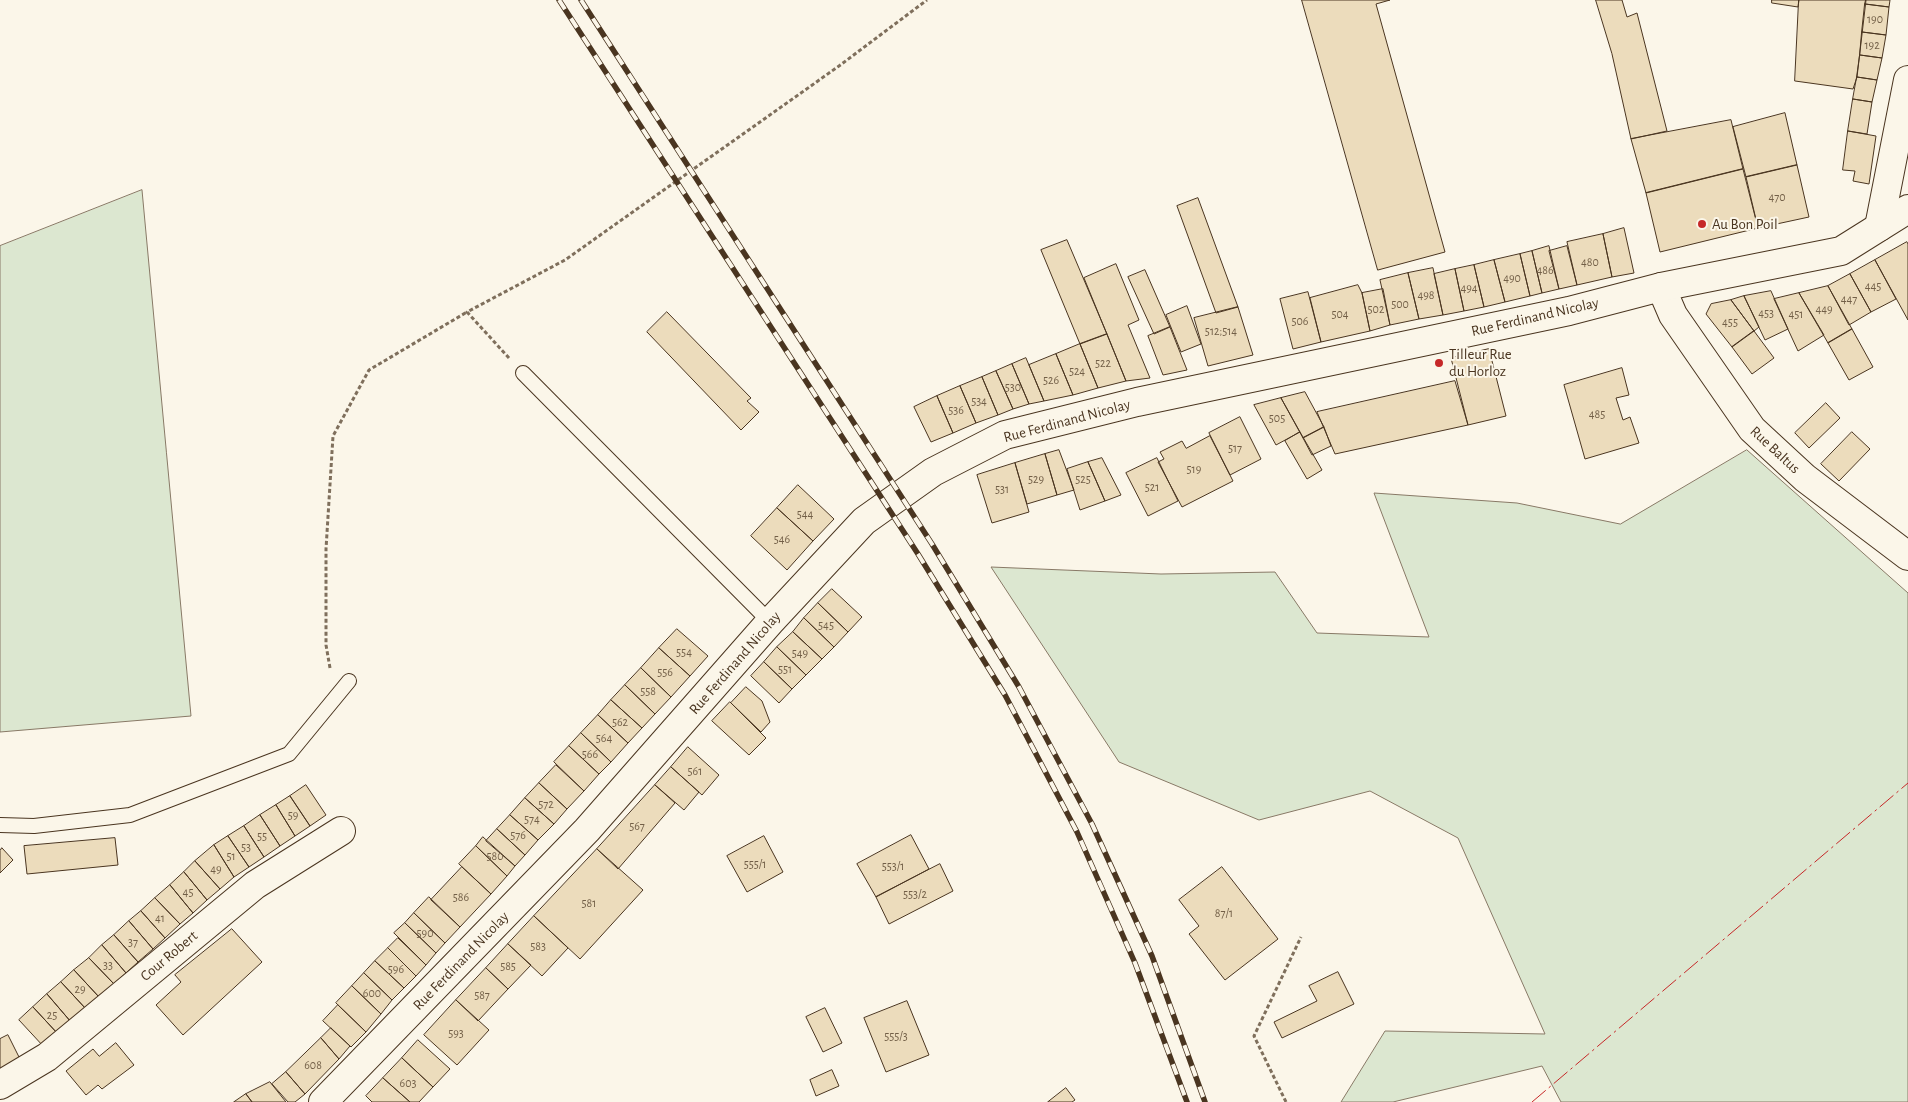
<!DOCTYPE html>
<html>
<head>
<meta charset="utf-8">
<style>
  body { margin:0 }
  canvas { display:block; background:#fbf6e9 }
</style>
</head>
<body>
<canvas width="1908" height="1102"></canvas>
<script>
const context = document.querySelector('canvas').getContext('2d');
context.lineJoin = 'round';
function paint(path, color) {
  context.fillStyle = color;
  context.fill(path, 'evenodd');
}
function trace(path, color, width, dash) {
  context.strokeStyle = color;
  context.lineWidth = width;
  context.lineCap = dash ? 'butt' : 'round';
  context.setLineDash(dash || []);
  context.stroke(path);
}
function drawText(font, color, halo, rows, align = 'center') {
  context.font = font + ' "Alegreya Sans",sans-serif';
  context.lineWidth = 4;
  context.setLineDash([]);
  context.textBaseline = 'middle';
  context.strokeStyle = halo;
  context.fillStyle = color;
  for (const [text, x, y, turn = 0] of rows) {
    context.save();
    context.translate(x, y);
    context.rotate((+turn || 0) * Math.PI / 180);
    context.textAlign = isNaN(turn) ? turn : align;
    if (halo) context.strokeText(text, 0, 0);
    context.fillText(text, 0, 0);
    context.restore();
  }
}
const green = new Path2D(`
  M142,190L191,716L0,732V246Z
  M1747,450L1908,593V1102H1561L1542,1066L1393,1102H1341L1385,1031L1545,1034L1458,838L1370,791L1259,820L1119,762L991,567L1161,574L1275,572L1317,633L1429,637L1374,493L1517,503L1620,524Z`);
const building = new Path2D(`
  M1302,0H1390L1376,4L1445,252L1378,270Z
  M1596,0H1622L1627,17L1637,13L1667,131L1631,139L1612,54Z
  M1772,0H1799L1798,7L1772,3Z
  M1799,0H1866L1857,77L1853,89L1795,81Z
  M1866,0H1890L1889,7L1865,4Z
  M1865,4L1889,7L1886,35L1862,32Z
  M1862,32L1886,35L1882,58L1860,55Z
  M1860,55L1882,58L1877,80L1857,77Z
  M1857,77L1877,80L1872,102L1853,99Z
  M1853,99L1872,102L1867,134L1848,131Z
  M1785,113L1797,165L1746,177L1733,127Z
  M1731,120L1743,169L1646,193L1631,139Z
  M1848,131L1876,136L1869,184L1853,181L1855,171L1843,170Z
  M1797,165L1809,217L1758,228L1746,177Z
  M1743,169L1758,228L1660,252L1646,193Z
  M1198,198L1238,307L1216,313L1177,206Z
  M1624,228L1634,273L1612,277L1603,234Z
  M1603,234L1612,277L1577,285L1567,242Z
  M1067,240L1107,334L1080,344L1041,250Z
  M1907,242L1908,244V320L1875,260Z
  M1549,246L1559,289L1542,293L1532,251Z
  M1567,246L1577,285L1559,289L1549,251Z
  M1532,251L1542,293L1530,296L1520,254Z
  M1520,254L1530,296L1505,302L1494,260Z
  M1494,260L1505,302L1484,307L1474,265Z
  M1875,260L1896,299L1871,312L1850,274Z
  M1116,264L1139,320L1128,325L1150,378L1126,381L1084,278Z
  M1474,265L1484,307L1464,311L1455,269Z
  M1433,268L1443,315L1419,319L1408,273Z
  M1455,269L1464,311L1443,315L1434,274Z
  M1145,270L1170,327L1154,334L1128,277Z
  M1408,273L1419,319L1390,325L1380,280Z
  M1850,274L1871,312L1849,325L1828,286Z
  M1358,285L1362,293L1370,331L1321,342L1310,298Z
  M1828,286L1852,329L1828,343L1799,293Z
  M1383,289L1390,325L1370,331L1362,293Z
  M1771,291L1788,329L1765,340L1744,296Z
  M1308,292L1321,342L1293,349L1280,299Z
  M1799,293L1824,335L1798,351L1774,299Z
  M1744,296L1759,327L1754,331L1731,300Z
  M1731,300L1754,331L1732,347L1706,314L1711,304Z
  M1187,306L1201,344L1181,352L1166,315Z
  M1238,307L1253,355L1208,366L1194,318Z
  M667,312L751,398L747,401L759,412L741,430L647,332Z
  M1170,327L1187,370L1163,375L1148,336Z
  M1852,329L1873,367L1849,380L1828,343Z
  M1754,331L1774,358L1752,374L1732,347Z
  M1107,334L1126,381L1098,388L1080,344Z
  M1080,344L1098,388L1073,395L1056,354Z
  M1489,349L1506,416L1468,425L1451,358Z
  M1056,354L1073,395L1044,401L1029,365Z
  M1026,358L1044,401L1029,404L1012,364Z
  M1012,364L1029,404L1013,409L996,371Z
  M1622,368L1629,395L1616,398L1623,420L1630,417L1639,443L1585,459L1564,385Z
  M996,371L1013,409L998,415L982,377Z
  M982,377L998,415L976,423L960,386Z
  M1455,381L1468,425L1335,454L1317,412Z
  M960,386L976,423L953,433L937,396Z
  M1305,392L1324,427L1303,438L1281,398Z
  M937,396L953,433L931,442L914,407Z
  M1281,398L1300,432L1276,445L1254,405Z
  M1826,403L1840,418L1809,448L1795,433Z
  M1240,417L1261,459L1230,475L1209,433Z
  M1324,427L1331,446L1312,455L1303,438Z
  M1300,432L1322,470L1307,479L1285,441Z
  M1852,432L1870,449L1839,481L1821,464Z
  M1210,436L1233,481L1182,507L1158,462L1164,459L1160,452L1182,441L1186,448Z
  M1059,450L1074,490L1057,495L1045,454Z
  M1045,454L1057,495L1027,504L1015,463Z
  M1102,458L1121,495L1105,501L1088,462Z
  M1157,458L1178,501L1148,516L1126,473Z
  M1088,462L1105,501L1080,510L1067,469Z
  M1015,463L1029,512L992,523L977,475Z
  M798,485L834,519L813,541L777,508Z
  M777,508L813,541L787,570L751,536Z
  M832,589L862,617L848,632L818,603Z
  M818,603L848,632L834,647L804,618Z
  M804,618L834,647L822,659L793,632Z
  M677,629L708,656L690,676L659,648Z
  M793,632L822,659L806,675L777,647Z
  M777,647L806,675L792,689L764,662Z
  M659,648L690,676L671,697L641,668Z
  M764,662L792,689L779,703L751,676Z
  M641,668L671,697L655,714L625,685Z
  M625,685L655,714L642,728L611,700Z
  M746,687L762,701L770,722L761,732L731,703Z
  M611,700L642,728L628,743L598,715Z
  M730,702L766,738L749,755L712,721Z
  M598,715L628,743L611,762L581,733Z
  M581,733L611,762L599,774L569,746Z
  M569,746L599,774L584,791L554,762Z
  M688,747L719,775L702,795L671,767Z
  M556,765L584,791L567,809L539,783Z
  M671,767L699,792L684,810L655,785Z
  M539,783L567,809L554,824L525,798Z
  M306,785L326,815L310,826L290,796Z
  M655,785L675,803L618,869L597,849Z
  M290,796L310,826L295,836L276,805Z
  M525,798L554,824L538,840L510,815Z
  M276,805L295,836L280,846L260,815Z
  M260,815L280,846L264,857L244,826Z
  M510,815L538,840L525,855L497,829Z
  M244,826L264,857L249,867L228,836Z
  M497,829L525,855L515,866L486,841Z
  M911,835L929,869L876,897L857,864Z
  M228,836L249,867L234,877L214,845Z
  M764,836L783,872L747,892L727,856Z
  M483,837L515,866L507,876L476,846Z
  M115,838L118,865L27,874L24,846Z
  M214,845L234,877L220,889L195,861Z
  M476,846L507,876L491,894L459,864Z
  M2,848L13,860L0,873V851Z
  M597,849L643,890L580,959L534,916Z
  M195,861L220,889L207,900L184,872Z
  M940,864L953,891L889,924L876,897Z
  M462,867L491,894L460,927L431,900Z
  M1222,867L1278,939L1225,980L1189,934L1199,926L1179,900Z
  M184,872L207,900L193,913L170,885Z
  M170,885L193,913L180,924L155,898Z
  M429,897L460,927L445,943L414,913Z
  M155,898L180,924L165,938L141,911Z
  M141,911L165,938L153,949L129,921Z
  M414,913L445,943L436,953L405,923Z
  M534,916L568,948L542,976L508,944Z
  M129,921L153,949L138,962L114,935Z
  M405,923L436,953L426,965L394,933Z
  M232,929L262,962L183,1035L156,1005L181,982L175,975Z
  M114,935L138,962L126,973L102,945Z
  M398,938L426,965L416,976L388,948Z
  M508,944L531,965L508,989L486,968Z
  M102,945L126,973L114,984L89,958Z
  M388,948L416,976L404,988L375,961Z
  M89,958L114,984L99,997L74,970Z
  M375,961L404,988L392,1000L364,973Z
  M486,968L508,989L478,1021L456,1000Z
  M74,970L99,997L86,1009L61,982Z
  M1338,972L1354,1004L1282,1038L1274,1022L1317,1001L1309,986Z
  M364,973L392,1000L381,1014L352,986Z
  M61,982L86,1009L71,1022L47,994Z
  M352,986L381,1014L366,1032L336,1003Z
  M47,994L71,1022L58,1034L33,1007Z
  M456,1000L489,1030L457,1065L424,1035Z
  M907,1001L929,1055L886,1072L864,1018Z
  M338,1005L366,1032L351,1047L323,1021Z
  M33,1007L58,1034L44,1047L19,1020Z
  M825,1008L842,1043L823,1052L806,1017Z
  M331,1028L350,1046L339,1059L321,1038Z
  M8,1035L20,1059L0,1069V1039Z
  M321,1038L339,1059L305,1094L286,1072Z
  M418,1040L450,1069L433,1087L402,1058Z
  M116,1043L134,1065L102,1089L98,1085L86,1095L66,1071L93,1049L99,1056Z
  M402,1058L433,1087L419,1102H410L383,1078Z
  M832,1070L839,1086L816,1096L810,1080Z
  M286,1072L305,1094L295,1102H288L272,1084Z
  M383,1078L410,1102H372L366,1096Z
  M270,1082L286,1102H252L246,1094Z
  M1066,1088L1075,1100L1072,1102H1048Z
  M246,1094L252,1102H234Z`);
const path = new Path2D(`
  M509,358L467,312L565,260L839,66L927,0
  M330,668L326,645V549L333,436L369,370L467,312
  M1286,1102L1254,1036L1301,937`);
const lane = new Path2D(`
  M523,373L770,622
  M0,825L34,826L130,815L289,754L349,681`);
const street = new Path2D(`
  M1879,227L1908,80
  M1661,287L1673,315L1752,429L1805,478L1908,556
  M0,1085L47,1057L255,885L341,831`);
const secondary = new Path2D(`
  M323,1102L587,830L770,622L864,521L933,472L1005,435L1137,402L1569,311L1661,287L1841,251L1908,209`);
const rail = new Path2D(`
  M559,0L918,554L1005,695L1077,832L1135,963L1187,1102
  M581,0L932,544L1019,687L1092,824L1152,956L1205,1102`);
const power = new Path2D(`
  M1532,1102L1908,783`);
const markers = [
  [1702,224,5,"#c62828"],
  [1439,363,5,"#c62828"]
];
const numberNames = [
  ["190",1875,19],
  ["192",1872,45],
  ["470",1777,197],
  ["480",1590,262],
  ["486",1545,270],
  ["490",1512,278],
  ["445",1873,286],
  ["494",1469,288],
  ["498",1426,295],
  ["447",1849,299],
  ["500",1400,304],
  ["502",1376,309],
  ["449",1824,309],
  ["453",1766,313],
  ["504",1340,314],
  ["451",1796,314],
  ["506",1300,321],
  ["455",1730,322],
  ["512;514",1221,331],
  ["522",1103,363],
  ["524",1077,371],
  ["526",1051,380],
  ["530",1013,387],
  ["534",979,401],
  ["536",956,410],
  ["485",1597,414],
  ["505",1277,418],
  ["517",1235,448],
  ["519",1194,469],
  ["529",1036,479],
  ["525",1083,479],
  ["521",1152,487],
  ["531",1002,489],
  ["544",805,514],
  ["546",782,539],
  ["545",826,625],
  ["554",684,652],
  ["549",800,653],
  ["551",785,669],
  ["556",665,672],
  ["558",648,691],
  ["562",620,722],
  ["564",604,738],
  ["566",590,754],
  ["561",695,771],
  ["572",546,804],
  ["59",293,815],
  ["574",532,819],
  ["567",637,826],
  ["576",518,835],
  ["55",262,836],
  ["53",246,847],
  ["51",231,856],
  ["580",495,856],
  ["555/1",755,864],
  ["553/1",893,866],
  ["49",216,869],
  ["45",188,892],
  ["553/2",915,894],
  ["586",461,897],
  ["581",589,903],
  ["87/1",1224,913],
  ["41",160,918],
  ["590",425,933],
  ["37",133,942],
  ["583",538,946],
  ["33",108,965],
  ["585",508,966],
  ["596",396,969],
  ["29",80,989],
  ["600",372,993],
  ["587",482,995],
  ["25",52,1015],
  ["593",456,1033],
  ["555/3",896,1036],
  ["608",313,1065],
  ["603",408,1083]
];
const poiNames = [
  ["Au Bon Poil",1712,224],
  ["Tilleur Rue",1449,354],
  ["du Horloz",1449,371]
];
const streetNames = [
  ["Rue Ferdinand Nicolay",1535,317,-13],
  ["Rue Ferdinand Nicolay",1067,421,-15],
  ["Rue Baltus",1775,450,43],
  ["Rue Ferdinand Nicolay",735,663,-49],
  ["Cour Robert",169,956,-40],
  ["Rue Ferdinand Nicolay",461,961,-46]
];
paint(green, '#dce7d0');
trace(green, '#887966', 1);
paint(building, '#ecdcbc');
trace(building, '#4a3520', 1);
trace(lane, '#4a3520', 16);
trace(street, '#4a3520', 30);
trace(secondary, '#4a3520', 30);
trace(path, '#7f6f5c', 3, [4, 2.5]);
trace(lane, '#fbf6e9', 14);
trace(street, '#fbf6e9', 28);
trace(secondary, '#fbf6e9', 28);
trace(rail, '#4a3520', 5.5);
trace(rail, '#fbf6e9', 4, [11]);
trace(power, '#c62828', 1, [18, 4, 2.5, 4]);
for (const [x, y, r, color] of markers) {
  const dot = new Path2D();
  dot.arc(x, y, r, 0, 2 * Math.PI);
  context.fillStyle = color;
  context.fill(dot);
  trace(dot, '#fbf6e9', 2);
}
drawText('12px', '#725f47', null, numberNames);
drawText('15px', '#4a3520', '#fbf6e9', poiNames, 'left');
drawText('15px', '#4a3520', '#fbf6e9', streetNames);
</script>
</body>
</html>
